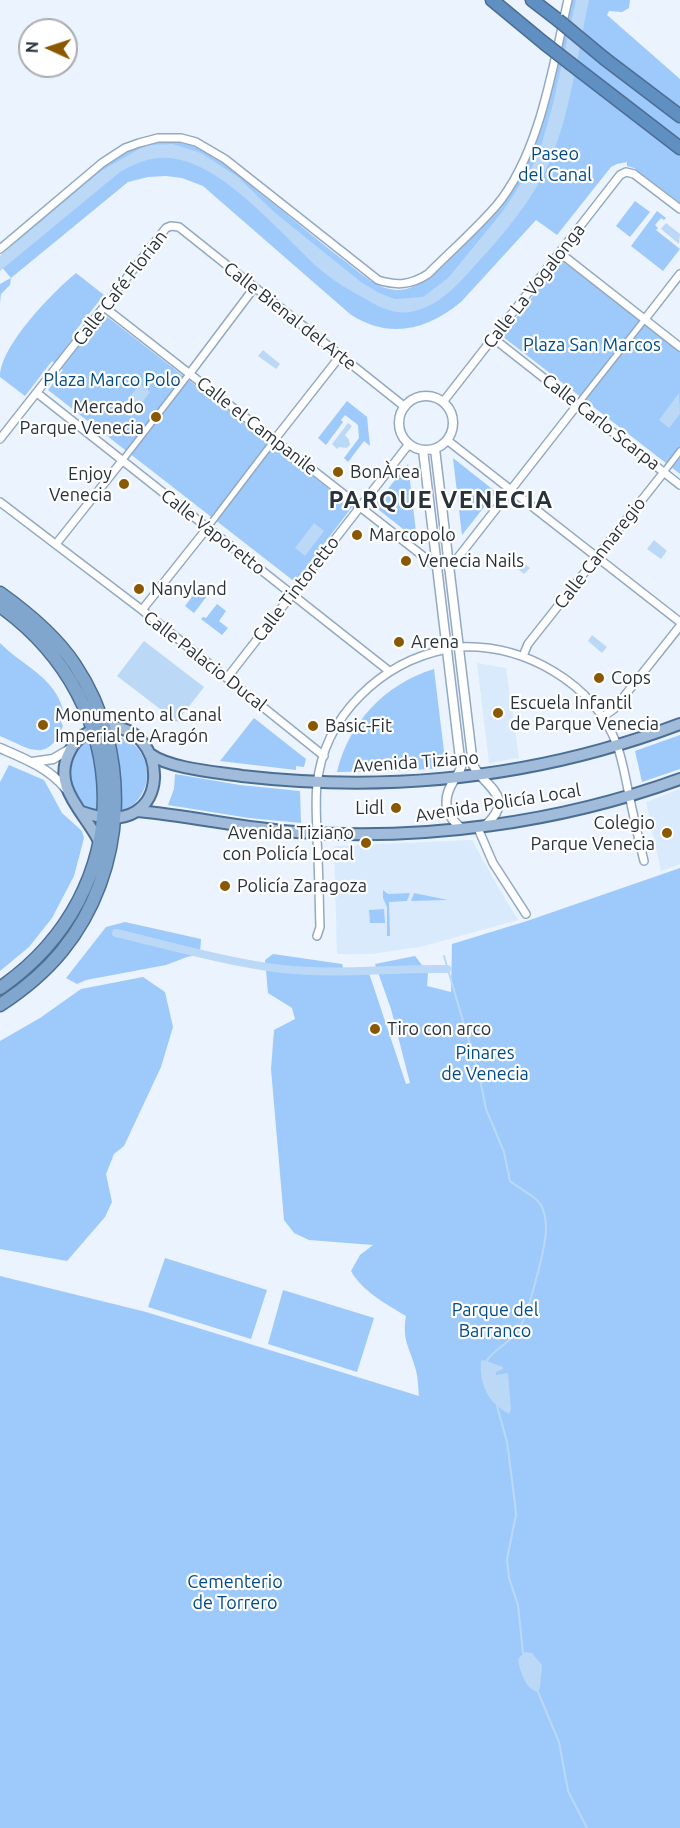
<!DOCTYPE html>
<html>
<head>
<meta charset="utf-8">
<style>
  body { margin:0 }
  #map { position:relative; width:680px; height:1828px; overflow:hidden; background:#eaf3fe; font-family:Ubuntu,sans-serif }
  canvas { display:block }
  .north { position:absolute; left:18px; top:18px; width:60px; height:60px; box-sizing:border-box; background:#fff; border:2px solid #a9adb1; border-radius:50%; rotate:273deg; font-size:16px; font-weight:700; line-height:24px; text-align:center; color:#29323b }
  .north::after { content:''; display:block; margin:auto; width:21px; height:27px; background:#8b5802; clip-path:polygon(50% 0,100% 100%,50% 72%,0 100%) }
</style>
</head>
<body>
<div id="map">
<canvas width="680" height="1828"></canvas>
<div class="north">N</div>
</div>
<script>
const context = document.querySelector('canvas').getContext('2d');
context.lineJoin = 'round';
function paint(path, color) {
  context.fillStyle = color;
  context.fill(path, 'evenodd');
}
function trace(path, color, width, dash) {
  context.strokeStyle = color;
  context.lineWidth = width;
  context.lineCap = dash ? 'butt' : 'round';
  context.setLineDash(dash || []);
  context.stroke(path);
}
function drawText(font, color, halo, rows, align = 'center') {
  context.font = font + ' Ubuntu,sans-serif';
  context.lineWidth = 4.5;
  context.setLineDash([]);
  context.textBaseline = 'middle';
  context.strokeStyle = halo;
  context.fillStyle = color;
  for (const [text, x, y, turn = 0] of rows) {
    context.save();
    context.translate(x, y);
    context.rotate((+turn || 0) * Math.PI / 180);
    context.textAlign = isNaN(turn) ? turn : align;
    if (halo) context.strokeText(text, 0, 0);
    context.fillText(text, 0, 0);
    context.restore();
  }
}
const built = new Path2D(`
  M477,663L506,668L519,758L489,763Z
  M680,789V864L661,871L646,802Z
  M472,840L498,887L518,920L424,946L372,954H337L334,846Z`);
const green = new Path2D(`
  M571,0H630L629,8L622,12L609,11L607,15L680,79V203L634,168L627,166V162L617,164L611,167L557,235L536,220L461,302C427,330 389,340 350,314L203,186L182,178L166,176L148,177L128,182L11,278L10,285L1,294L0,303V284L11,278L0,265V256L97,170C120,154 148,138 177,142C210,147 236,173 261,194C291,217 319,242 350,265C366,278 384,294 406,289C429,283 447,262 463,245C491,216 513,191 530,154Z
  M635,201L650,212L630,237L616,226Z
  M657,211L666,218L664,220L661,218L655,225L658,228L656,230L680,249L663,271L631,246Z
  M561,260L680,352V474L502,336Z
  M76,273L104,295L76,330L86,338L105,315L352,507L295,582L48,390L63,370L52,361L25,396L0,377C0,346 52,293 76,273Z
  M347,401L367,417L370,446L364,441L348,462L344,458L359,438L358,425L345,415L341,420L343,422L326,445L318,438Z
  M453,458L496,492L462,535Z
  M408,464L417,540L374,506Z
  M198,589L207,596L194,613L185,606Z
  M217,604L226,611L219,621L228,628L222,635L201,619L203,617L206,618Z
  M0,643C20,664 55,677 63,710L59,717L63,726C47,765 29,748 0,736Z
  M434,669L446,768L395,771L337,772C349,722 385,684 434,669Z
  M254,718L306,759L304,767L296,766V770L220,761Z
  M680,735V769L642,782L635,751Z
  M91,736L98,774V812C91,809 82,806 78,799C63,778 67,748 91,736Z
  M112,736C145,737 159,780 135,803C131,807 124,810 119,812Z
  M9,765L44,780L62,813L82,831L84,838L74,876L52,918L29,947L0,971V782Z
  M175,774L240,785L300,791L301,823L249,818L168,805L174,789Z
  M680,868V1828H0V1276L146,1312L419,1396C418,1386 418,1376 415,1367C409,1346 402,1340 406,1316C386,1304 362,1291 351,1271L360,1255L373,1245L309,1240L294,1233L284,1220L271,1069L274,1030L295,1019L292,1008L268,993L265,960L273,954L342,964L345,974L367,967L406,1084L410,1083L391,1009L375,964L415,956L428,973L427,986L451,992L452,944L527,921Z
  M383,890L388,894L410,893L407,901L389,902L390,936H387V907L383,898Z
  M414,893L448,900L411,901Z
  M384,909L385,923H370L369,910Z
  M125,922L201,939L200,954L187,957L166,965L86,980L77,984L66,978L106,927Z
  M143,977L165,992L173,1027L161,1067L124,1146L114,1154L106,1174L112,1202L105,1217L67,1261L0,1249V1041L40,1018L81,989Z
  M165,1258L267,1290L251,1339L148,1307Z
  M283,1290L374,1318L357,1372L268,1344Z`);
const water = new Path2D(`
  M576,0H589C578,51 570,116 549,163C533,199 505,233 478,262C459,283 440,307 410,312C394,315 377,306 364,298C349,290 335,282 322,271C283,237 228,168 176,159C155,155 138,162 120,172L0,271V256L101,171L139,149L150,145L173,144L201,153L238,177L274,212L361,282L379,293L395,299L423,297L448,278L503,211L533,165L542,143L553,104Z
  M666,223L680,234L679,244L661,229Z
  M263,350L280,364L276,369L258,356Z
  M140,384L150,392L132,416L121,408Z
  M679,393L680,414L669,428L659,420Z
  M348,423L352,426L345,435L349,440L350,445L347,448L339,447L337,449L332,444Z
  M314,523L324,531L305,556L295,548Z
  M654,540L667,551L661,559L647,549Z
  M517,558L530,568L524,574L511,564Z
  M592,635L607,647L602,653L588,641Z
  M144,641L204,687L177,722L117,676Z
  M483,1360L503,1367V1369L496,1372V1375L508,1373L511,1410L509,1414C488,1403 479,1384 481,1361Z
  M525,1652L532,1653L542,1665L540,1688L538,1692C525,1689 520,1671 518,1659Z`);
const stream = new Path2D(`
  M444,956L480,1079L486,1109L504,1152L510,1181C519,1189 537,1196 542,1207C546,1216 547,1229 545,1239C543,1255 527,1319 518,1331C510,1343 492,1350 486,1362
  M497,1406L507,1442L515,1503L516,1515L507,1559L509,1578L518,1605L523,1653
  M538,1692L559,1742L568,1791L587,1828`);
const canal = new Path2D(`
  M116,933C171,946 226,962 282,969C337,975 392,968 447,969`);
const pedestrian = new Path2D(`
  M578,404L645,319
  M122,461L190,373
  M664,472L680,451
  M208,527L275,439`);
const minor = new Path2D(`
  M0,249L102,163L125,148L139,143L158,138H181L196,142L225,159L378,280C397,286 411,285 428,274C450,252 475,230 496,206C540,154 553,65 568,0
  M560,253L680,347
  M104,307L437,567
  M645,319L680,274
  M493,338L680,485
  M190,373L254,288
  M37,393L389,671
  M443,402L620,175L626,172L634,174L680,209
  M0,439L166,228L171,226L179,227L405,407
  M275,439L341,355
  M447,440L680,622
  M0,502L142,610L324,756
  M56,544L122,461
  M449,569L578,404
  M142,610L208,527
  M459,647C524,644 593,682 617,745C622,759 625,775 628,790C633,813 638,837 644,861
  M523,656L528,644L664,472
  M227,678L409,444
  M601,718L614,709L680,626
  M477,826L493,863L526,914
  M317,936L320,927C319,898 319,869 317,840C317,822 315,803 317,785C324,716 381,662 447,649`);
const tertiary = new Path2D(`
  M399 423a27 27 0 1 1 54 0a27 27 0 1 1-54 0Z
  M435,449L473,765C484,787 517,796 486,825
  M423,450L461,767C460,772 457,775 454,780C442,799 444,814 461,828
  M0,748C23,758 49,768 65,788
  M32,762L53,759L70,749`);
const primary = new Path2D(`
  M150,754C171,769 216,772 242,776C391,793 540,777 680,724
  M138,811C191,816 243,828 296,832C424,841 559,823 680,779
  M82,812C179,846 170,717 103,728C89,730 76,738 70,751C51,787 84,811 99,841`);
const trunk = new Path2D(`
  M0,593C28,613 56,636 75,665C133,752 127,871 62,951C44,973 23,990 0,1005
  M0,606C137,704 140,891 0,988`);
const motorway = new Path2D(`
  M492,0L544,43
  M532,0L558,20
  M605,59L680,116
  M571,64L680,148`);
const motorwayBridge = new Path2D(`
  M558,20L605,59
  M544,43L571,64`);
const markers = [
  [156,417,6,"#8b5802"],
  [338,472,6,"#8b5802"],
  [124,484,6,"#8b5802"],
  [357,535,6,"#8b5802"],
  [406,561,6,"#8b5802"],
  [139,589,6,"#8b5802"],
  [399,642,6,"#8b5802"],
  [599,678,6,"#8b5802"],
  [498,713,6,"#8b5802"],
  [43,725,6,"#8b5802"],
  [313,726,6,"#8b5802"],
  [396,808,6,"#8b5802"],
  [667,833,6,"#8b5802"],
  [366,843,6,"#8b5802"],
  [225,886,6,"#8b5802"],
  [375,1029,6,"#8b5802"]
];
const parkNames = [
  ["Paseo",555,154],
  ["del Canal",555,175],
  ["Plaza San Marcos",592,345],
  ["Plaza Marco Polo",112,380],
  ["Pinares",485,1053],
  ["de Venecia",485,1074],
  ["Parque del",495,1310],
  ["Barranco",495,1331],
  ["Cementerio",235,1582],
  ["de Torrero",235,1603]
];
const streetNames = [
  ["Calle La Vogalonga",534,286,-52],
  ["Calle Café Florian",120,288,-52],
  ["Calle Bienal del Arte",290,316,38],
  ["Calle Carlo Scarpa",601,422,38],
  ["Calle el Campanile",257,426,38],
  ["Calle Vaporetto",213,532,38],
  ["Calle Cannaregio",600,553,-52],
  ["Calle Tintoretto",296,589,-52],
  ["Calle Palacio Ducal",205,661,38],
  ["Avenida Tiziano",416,762,-4],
  ["Avenida Policía Local",498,803,-9]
];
const poiNames = [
  ["Mercado",144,407,"right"],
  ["Parque Venecia",144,428,"right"],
  ["BonÀrea",350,472],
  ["Enjoy",112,474,"right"],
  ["Venecia",112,495,"right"],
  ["Marcopolo",369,535],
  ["Venecia Nails",418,561],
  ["Nanyland",151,589],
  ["Arena",411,642],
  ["Cops",611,678],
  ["Escuela Infantil",510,703],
  ["de Parque Venecia",510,724],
  ["Monumento al Canal",55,715],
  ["Imperial de Aragón",55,736],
  ["Basic-Fit",325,726],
  ["Lidl",384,808,"right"],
  ["Colegio",655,823,"right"],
  ["Parque Venecia",655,844,"right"],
  ["Avenida Tiziano",354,833,"right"],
  ["con Policía Local",354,854,"right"],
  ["Policía Zaragoza",237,886],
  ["Tiro con arco",387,1029]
];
const districtNames = [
  ["PARQUE VENECIA",441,500]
];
paint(built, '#d9eafd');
paint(green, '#9dcafb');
paint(water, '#bbd8f7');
trace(stream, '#bbd8f7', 2);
trace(canal, '#bbd8f7', 8);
trace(pedestrian, '#93a9c1', 8);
trace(minor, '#93a9c1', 10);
trace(tertiary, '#93a9c1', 11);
trace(primary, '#4d6e93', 14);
trace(trunk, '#4d6e93', 15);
trace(motorway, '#4d6e93', 15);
trace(pedestrian, '#fff', 5);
trace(minor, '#fff', 7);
trace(tertiary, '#fff', 8);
trace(primary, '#a0bcda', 10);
trace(trunk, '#80a6ce', 12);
trace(motorway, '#608fc2', 12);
trace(motorwayBridge, '#4d6e93', 15, []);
trace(motorwayBridge, '#608fc2', 12);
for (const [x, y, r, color] of markers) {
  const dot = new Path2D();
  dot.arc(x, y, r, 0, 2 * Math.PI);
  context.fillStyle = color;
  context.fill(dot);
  trace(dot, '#fff', 2);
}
drawText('18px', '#004b87', '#fff', parkNames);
drawText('18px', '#29323b', '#fff', streetNames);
drawText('18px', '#29323b', '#fff', poiNames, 'left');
context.letterSpacing = '1.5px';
drawText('bold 24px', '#29323b', '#fff', districtNames);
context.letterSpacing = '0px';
</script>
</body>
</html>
